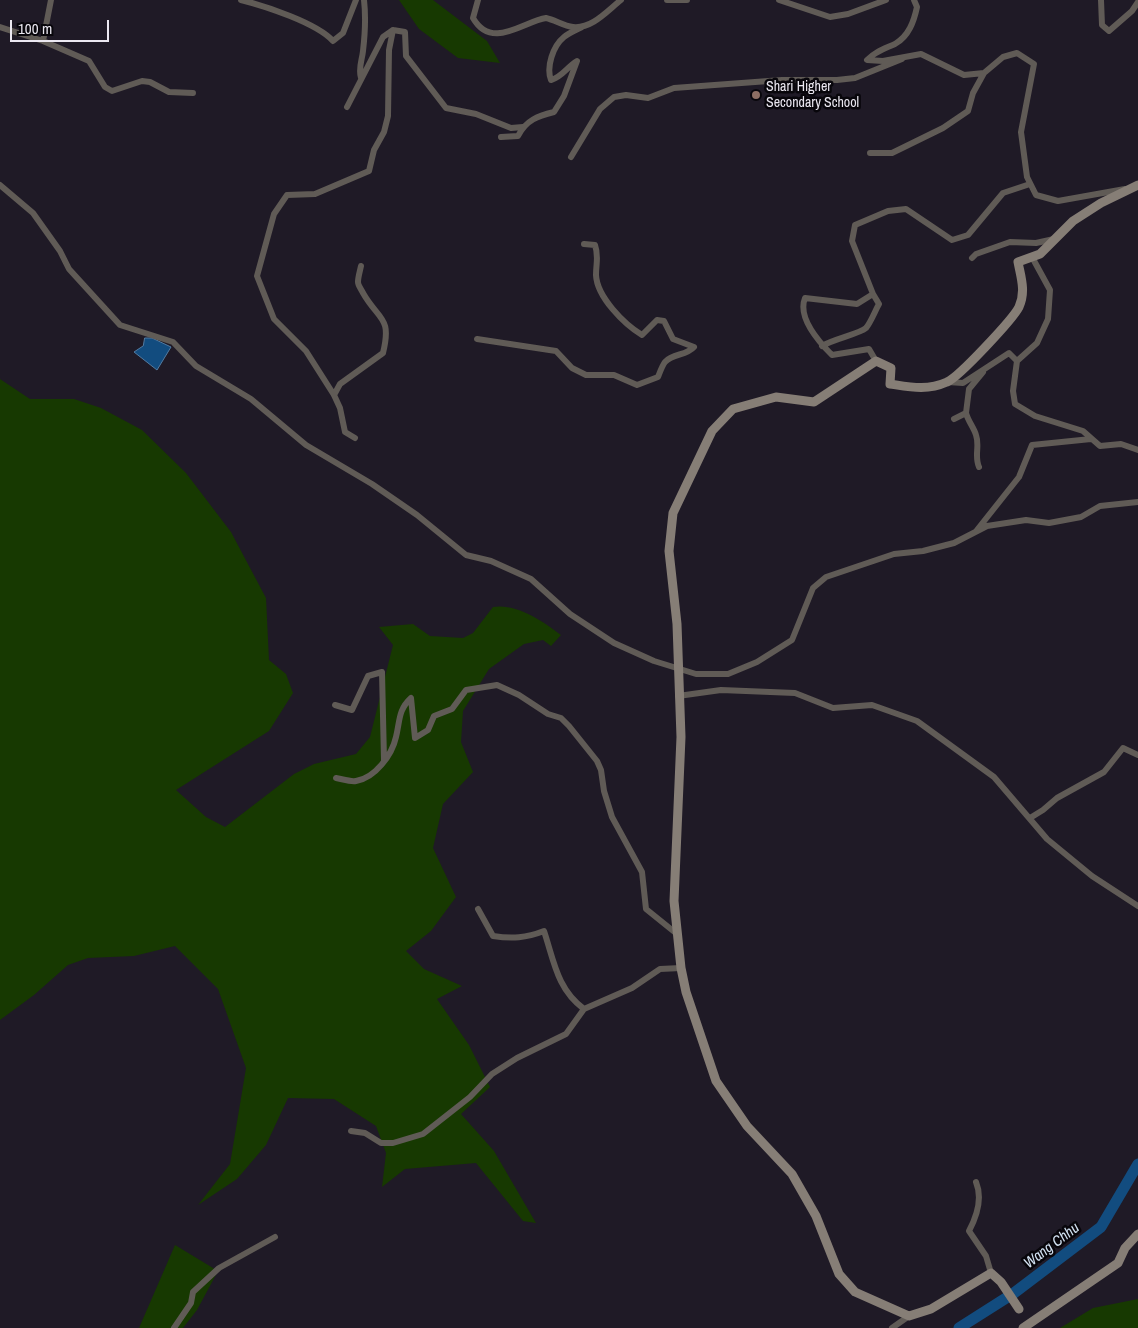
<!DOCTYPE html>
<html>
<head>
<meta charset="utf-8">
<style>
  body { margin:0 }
  #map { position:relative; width:1138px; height:1328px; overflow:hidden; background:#1f1a26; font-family:"Archivo Narrow",sans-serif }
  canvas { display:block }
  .scale { position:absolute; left:10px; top:20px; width:99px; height:22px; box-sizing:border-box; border:2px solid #ebe8f1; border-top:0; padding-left:6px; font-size:15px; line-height:18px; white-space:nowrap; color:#ebe8f1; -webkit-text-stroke:4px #08060b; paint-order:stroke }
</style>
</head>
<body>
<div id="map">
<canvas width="1138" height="1328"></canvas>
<div class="scale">100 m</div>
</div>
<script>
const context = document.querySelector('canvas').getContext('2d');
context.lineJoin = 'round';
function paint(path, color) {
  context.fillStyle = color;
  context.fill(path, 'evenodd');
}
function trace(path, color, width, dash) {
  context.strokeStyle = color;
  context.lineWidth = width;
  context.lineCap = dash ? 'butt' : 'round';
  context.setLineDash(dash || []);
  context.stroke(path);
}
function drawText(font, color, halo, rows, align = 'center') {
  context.font = font + ' "Archivo Narrow",sans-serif';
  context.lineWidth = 5;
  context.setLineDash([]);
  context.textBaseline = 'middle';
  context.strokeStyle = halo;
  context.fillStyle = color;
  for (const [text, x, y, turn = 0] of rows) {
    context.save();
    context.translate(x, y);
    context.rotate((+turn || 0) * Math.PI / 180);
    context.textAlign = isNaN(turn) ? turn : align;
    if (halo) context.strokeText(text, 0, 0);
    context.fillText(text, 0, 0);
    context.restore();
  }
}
const green = new Path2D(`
  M399,0H433L487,41L500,63L458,58L419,29Z
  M0,379L30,399H74L101,408L142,430L186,473L231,532L266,598L269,660L286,674L293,693L269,731L176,790L206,817L225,827L294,774L314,764L356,754L370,737L393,645L379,627L413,624L430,636L463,638L473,633L493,607C516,603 543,621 561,635L551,646L543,640L524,644L489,669L463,711L461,742L473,772L443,804L433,848L456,897L431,931L406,951L424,969L462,986L437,999L469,1045L490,1087L461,1114L494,1151L536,1223L523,1221L476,1163L405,1169L382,1187L386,1153L376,1126L334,1099L288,1098L266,1145L237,1179L198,1205L230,1164L246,1068L218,989L175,946L134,956L88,958L68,965L34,995L0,1020Z
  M175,1245L218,1271L197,1310L183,1328H139Z
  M1138,1299V1328H1060L1093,1308Z`);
const water = new Path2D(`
  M145,338H152L171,347L157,370L134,352L143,346Z`);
const river = new Path2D(`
  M959,1328L1014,1293L1101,1227L1138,1164`);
const street = new Path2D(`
  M241,0C265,6 317,23 333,41L343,33L356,0
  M478,0L473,18C492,51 524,21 546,18C555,20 564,26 573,27C592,29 607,11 621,0
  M667,0H687
  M779,0L830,17L848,14L886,0
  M914,0L917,7C914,21 909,36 895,44C884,49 876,51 867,60L883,61L921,54L964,75L984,73L1003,57L1017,53L1034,64L1021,132L1027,177L1036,195L1058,201L1125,189
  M1101,0L1102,25L1109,31L1132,11L1138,2
  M0,27L43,41L89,61L105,87L112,91L142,81L150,82L169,92L193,93
  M43,41L51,0
  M361,78C358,68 362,61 363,51C365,34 366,17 364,0
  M347,107L383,37L393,30L405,32L406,56L446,108L476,114L511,128L523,127
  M501,137L518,136C526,120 538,116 554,112L564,96L577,61C567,67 562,77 551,80C546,67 553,46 564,37C569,33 576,30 582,27
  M870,153H892L943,128L968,111L973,93L984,73
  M571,157L600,109L614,97L626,95L648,98L674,88L782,80H837L855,78L902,59
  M0,185L33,213L60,251L69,269L120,325L173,342L196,366L251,399L306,445L372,484L417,515L466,555L491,561L531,579L570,614L614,643L654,661L696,674H728L757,662L792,640L813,588L826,577L894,554L923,551L954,543L987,526L1026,520L1049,523L1081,517L1100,506L1138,502
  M972,258L976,254L1010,242L1036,243L1054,239
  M477,339L556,351L572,368L586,375H614L637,385L658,377C660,372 662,366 665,362C673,353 686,356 694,347L673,339L664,321L657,320L642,335C624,324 597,297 596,275C596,263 599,256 595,245L584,244
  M822,346C833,339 859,334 866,328C871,322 875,311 879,304L873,294
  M876,361L869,349L832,355C820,343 797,318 805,298L857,304L873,294L852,241L855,225L888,211L906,209L952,240L968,235L1003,193L1030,184
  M1017,361L1037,343L1048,319L1050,290L1032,257
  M948,382L963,383L1009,353L1017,361L1013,391L1015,404L1035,416L1083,431L1100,446L1121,444L1138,450
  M334,395L340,384L383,353C392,316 379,321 363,293C362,290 358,286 358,282C358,277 360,271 361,266
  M966,413C968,421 974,428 976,435C980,446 974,456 979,467
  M954,419L966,413L969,389L983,372
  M355,438L345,432L340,408L334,395L306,351L274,319L257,276L274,214L287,195L315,194L369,171L374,150L384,132L388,116L389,50L393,30
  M977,530L1019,477L1032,445L1091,439
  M678,696L721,690L795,693L833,708L872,705L917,721L994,777L1047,839L1092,876L1138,906
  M335,705L352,710L368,676L382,672L384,760
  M336,778C342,779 350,782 356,781C375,778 392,755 396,737C400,721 398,710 411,698L415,738L428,730L434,716L452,709L466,690L497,685L519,695L548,714L561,718L569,726L597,761L601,770L604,791L612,817L642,872L646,909L677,934
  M1030,818L1043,810L1057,798L1104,772L1123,748L1138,755
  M478,909L493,936C512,939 526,938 544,931C554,961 557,989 584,1009
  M351,1131L365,1133L381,1143H393L423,1134L470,1097L492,1074L517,1058L566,1034L584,1009L632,988L660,969L681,968
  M976,1182C983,1199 977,1216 969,1231L986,1256L991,1273
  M174,1328L191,1303L193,1292L219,1268L275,1237
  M892,1328L909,1316`);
const secondary = new Path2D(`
  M1019,1309L1001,1282L991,1273L931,1309L909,1316L855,1292L839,1274L816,1216L792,1174L747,1126L716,1081L686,992L681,968L674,901L681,737L677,624L669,551L673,513L712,431L733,409L776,397L814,402L876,361L891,368L890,384C910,387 927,391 947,382C959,377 1013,319 1019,307C1026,291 1021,278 1018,262L1040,254L1073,221L1101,203L1138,185
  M1023,1328L1118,1263L1125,1248L1138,1234`);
const markers = [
  [756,95,5,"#8d6e63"]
];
const poiNames = [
  ["Shari Higher",766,87],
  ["Secondary School",766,103]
];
const waterNames = [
  ["Wang Chhu",1052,1246,-37]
];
paint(green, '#173901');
paint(water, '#124c7f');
trace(water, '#537ba1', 1);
trace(river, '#124c7f', 11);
trace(street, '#605b56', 6);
trace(secondary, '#867e76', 9);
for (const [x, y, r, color] of markers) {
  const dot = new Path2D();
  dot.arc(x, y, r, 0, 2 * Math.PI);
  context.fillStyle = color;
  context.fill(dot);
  trace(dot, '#08060b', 2);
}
drawText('14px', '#ebe8f1', '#08060b', poiNames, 'left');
drawText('italic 15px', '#d4e3f3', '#08060b', waterNames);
</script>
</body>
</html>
